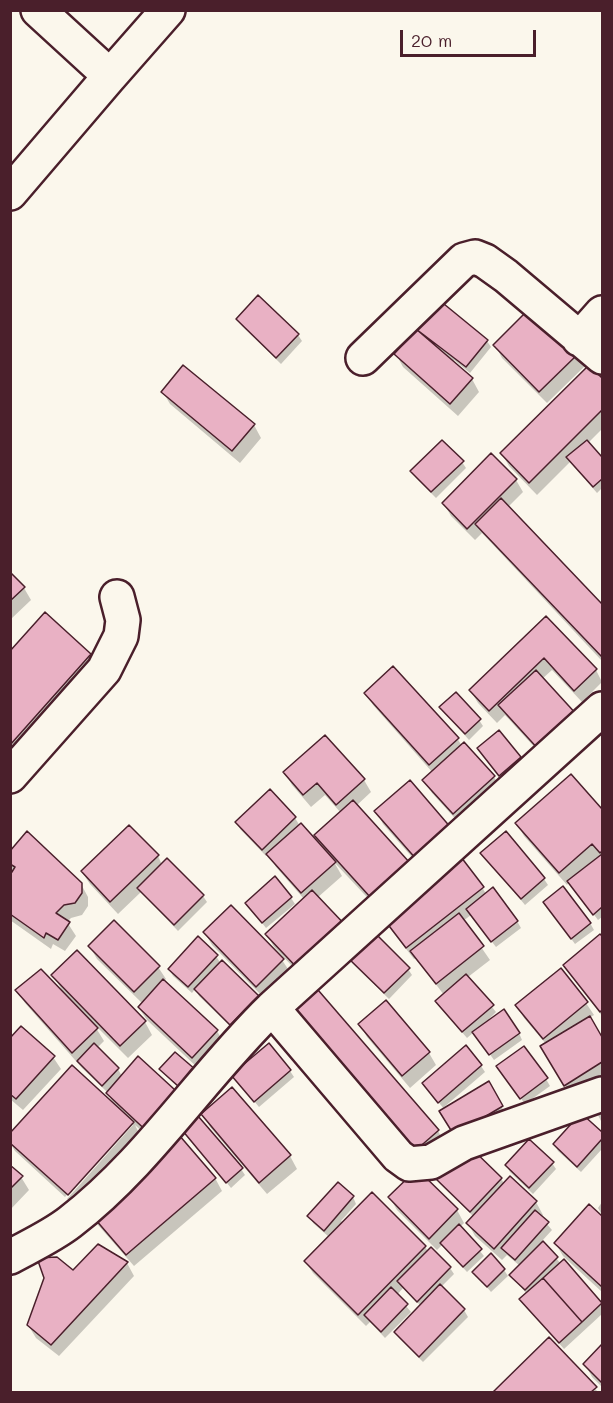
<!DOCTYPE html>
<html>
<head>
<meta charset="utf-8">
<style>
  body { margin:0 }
  #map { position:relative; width:613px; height:1403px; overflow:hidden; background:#fbf7ec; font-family:Mali,sans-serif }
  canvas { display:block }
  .frame { position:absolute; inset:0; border:12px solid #4a1f2b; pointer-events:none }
  .scale { position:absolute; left:400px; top:30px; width:136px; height:27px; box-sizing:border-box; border:3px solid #4a1f2b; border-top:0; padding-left:8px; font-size:18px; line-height:21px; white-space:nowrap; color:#4a1f2b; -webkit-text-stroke:4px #fbf7ec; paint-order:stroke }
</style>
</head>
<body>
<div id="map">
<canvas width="613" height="1403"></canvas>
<div class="frame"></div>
<div class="scale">20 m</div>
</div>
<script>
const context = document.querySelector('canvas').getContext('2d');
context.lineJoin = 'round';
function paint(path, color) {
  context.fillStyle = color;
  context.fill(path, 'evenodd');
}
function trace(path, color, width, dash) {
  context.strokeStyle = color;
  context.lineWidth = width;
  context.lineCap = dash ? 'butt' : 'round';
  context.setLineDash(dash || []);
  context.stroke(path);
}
const shadow = new Path2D(`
  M238,319L298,335L302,341L281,364L242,326Z
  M418,330L487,341L491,347L470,373L454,360L452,362L472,379L479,392L458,416L403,367L396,354Z
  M495,345L577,353L585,366L547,403L502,358Z
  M589,367L602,380V429L588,443L602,460V488L597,493L570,462L537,495L509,466L502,454Z
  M163,392L254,425L261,438L240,463L170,404Z
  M462,462L466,468L436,498L416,478L412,471Z
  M516,480L523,492L508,507L602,606V661L482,533L475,540L451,516L444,504Z
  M10,574L24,588L31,600L10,620Z
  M45,614L90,655L100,671L10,771V653Z
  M546,618L596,670L602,682L582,702L552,670L542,679L548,762L505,715L497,723L478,703L470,690Z
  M366,693L457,738L462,746L494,777L501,789L461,825L432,793L424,781L433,773L373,705Z
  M441,708L479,720L483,726L469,740Z
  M498,732L524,765L504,781L483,755Z
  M325,737L364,780L371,792L356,806L379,910L334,862L342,876L317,898L310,984L438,1131L445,1143L416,1168L311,986L274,947L267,935L304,899L276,867L268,854L266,856L240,829L237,823L270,791L295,818L300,826L324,849L316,835L341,813L325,795L311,807L292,785L285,773Z
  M571,776L602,812V919V917L598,920L569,882L567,885L524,836L517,824Z
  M376,811L451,830L425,872L383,824Z
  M10,853L81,884L88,897V906L82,915L71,918L67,922L76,936L65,951L53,944L51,949L10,920V878L13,873L10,868Z
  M482,853L544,879L548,885L525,905Z
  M158,856L162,865L203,896L207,902L178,931L141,892L118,914L90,884L82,872Z
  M482,887L486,894L517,921L521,928L496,947L471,915L463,921L490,960L468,977L496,1012L489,1019L490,1021L519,1033L522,1040L494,1060L474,1032L467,1038L441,1008L437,1001L444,995L416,958L414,959L392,931L385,919Z
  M291,898L295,904L266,928L247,904Z
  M545,903L590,923L594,930L575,944Z
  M205,933L282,960L290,972L264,998L212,945Z
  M600,936L602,939V1016L572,977L565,965Z
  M90,947L158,967L166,979L163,982L217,1031L224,1043L200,1070L147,1020L139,1008L143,1004L97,959Z
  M77,952L145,1022L152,1035L128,1058L93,1023L104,1041L97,1048L118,1069L161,1149L135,1125L140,1135L76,1207L67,1199L133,1125L131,1123L65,1197L15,1151L10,1143V1136L114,1104L106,1091L82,1068L25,1003L17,991L63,992L53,975Z
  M216,956L221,964L257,997L261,1003L235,1031L199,996L195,989L192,993L173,976L169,969Z
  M348,956L408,969L412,975L389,999L352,963Z
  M586,1003L594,1015L589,1018L602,1040V1079L572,1097L542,1046L546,1044L524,1018L517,1005Z
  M360,1024L429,1053L436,1065L410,1088L367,1037Z
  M10,1040L53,1057L61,1069L23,1110L10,1099Z
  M481,1066L485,1072L443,1108L444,1109L488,1083L505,1113L459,1141L444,1109L428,1089Z
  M161,1069L205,1084L191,1100L165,1075Z
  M290,1071L294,1077L259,1107L233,1076Z
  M502,1073L546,1079L550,1086L525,1104Z
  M602,1107V1123L596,1111Z
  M203,1114L290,1156L297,1169L267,1194L210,1127Z
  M581,1115L602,1134V1149L581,1172L558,1151L554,1144Z
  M184,1130L241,1169L245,1175L231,1188Z
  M552,1163L556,1169L533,1194L510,1172L506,1165Z
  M10,1167L21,1177L29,1190L10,1210Z
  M417,1171L457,1210L464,1223L460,1227L484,1256L467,1272L442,1245L437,1250L397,1210L390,1198Z
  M436,1177L501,1178L504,1184L510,1178L536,1202L543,1215L541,1217L552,1230L542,1241L561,1264L564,1261L602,1305V1314L564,1349L525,1305L527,1294L511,1276L520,1266L507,1255L502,1260L475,1236L468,1223L474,1217L440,1184Z
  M215,1178L222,1191L134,1266L98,1225L91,1212Z
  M353,1197L356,1204L341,1221L343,1223L425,1246L428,1252L450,1268L454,1274L441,1287L464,1310L468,1317L423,1362L399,1338L395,1332L421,1306L403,1288L397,1295L411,1312L385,1338L370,1322L366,1326L313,1273L305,1261L329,1237L313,1223L309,1216Z
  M602,1202V1215L598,1208Z
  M589,1206L602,1219V1292L563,1256L556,1244Z
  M127,1263L134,1276L59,1356L36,1338L28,1325L73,1272Z
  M504,1270L508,1276L491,1292L474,1272Z
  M549,1339L598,1392H495Z
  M602,1346V1387L592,1377L585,1364Z`);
const building = new Path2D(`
  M258,295L299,334L276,358L236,319Z
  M444,304L488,340L466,367L416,329Z
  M532,306L579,353L539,392L493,345Z
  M416,329L473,378L450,404L394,354Z
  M183,365L255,424L232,451L161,392Z
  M589,365L602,378V410L529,483L500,453Z
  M442,440L464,461L431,492L410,471Z
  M587,440L602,457V479L593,487L566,457Z
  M491,453L517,479L467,529L442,503Z
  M501,498L602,604V657L475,524Z
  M10,572L25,587L10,601Z
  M45,612L91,654L10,745V651Z
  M546,616L597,669L574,691L544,658L489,711L469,690Z
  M393,666L459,738L429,765L364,693Z
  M536,670L578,716L540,751L498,705Z
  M456,692L481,719L465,734L439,707Z
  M499,730L521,757L499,776L477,748Z
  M325,735L365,779L336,805L317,783L303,795L283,772Z
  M464,742L495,776L453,814L422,780Z
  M571,774L602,809V851L600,853L592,844L559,873L515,823Z
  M410,780L452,829L417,860L374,811Z
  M270,789L296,817L262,850L235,822Z
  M353,800L410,863L371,898L314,835Z
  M301,823L336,862L301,893L266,854Z
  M129,825L159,855L110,902L81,871Z
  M27,831L82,883V893L75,903L64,905L56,913L70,922L58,940L46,933L44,938L10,914V875L15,867L10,864V851Z
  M506,831L545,878L521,899L480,853Z
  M602,854V907L593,915L567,881Z
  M461,857L484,887L406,948L383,918Z
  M167,858L204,895L174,925L137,888Z
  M275,876L292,897L262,923L245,903Z
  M563,886L591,923L571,939L543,902Z
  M493,887L518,921L491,942L466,909Z
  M312,890L349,929L302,973L265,934Z
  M231,905L284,959L256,987L203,932Z
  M459,913L484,946L436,984L410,951Z
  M114,920L160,966L134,992L88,946Z
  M372,930L410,968L384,993L346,956Z
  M600,934L602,936V1010L600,1012L563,965Z
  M198,936L218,955L188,987L168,969Z
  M77,950L146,1021L120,1046L51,975Z
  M222,960L259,996L230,1025L194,989Z
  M561,968L588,1002L543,1039L515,1005Z
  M41,969L98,1028L72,1053L15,990Z
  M466,974L494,1005L462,1032L435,1001Z
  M163,979L218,1030L192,1058L138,1007Z
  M312,983L439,1130L408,1157L282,1009Z
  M386,1000L430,1052L402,1076L358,1024Z
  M504,1009L520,1033L489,1055L472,1032Z
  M590,1016L602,1037V1062L564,1086L540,1046Z
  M21,1026L55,1056L16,1099L10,1094V1038Z
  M94,1043L119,1068L102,1086L77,1061Z
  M269,1043L291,1070L254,1102L231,1075Z
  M466,1045L482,1065L438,1103L422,1083Z
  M524,1046L548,1078L520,1099L496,1066Z
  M175,1052L203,1076L187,1094L159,1069Z
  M138,1056L187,1101L153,1137L106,1093Z
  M72,1065L134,1122L68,1195L10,1143V1133Z
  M489,1081L503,1106L454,1135L439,1111Z
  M232,1087L291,1155L259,1183L201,1114Z
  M581,1113L602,1132V1139L577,1167L553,1144Z
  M198,1116L243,1168L226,1183L182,1130Z
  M179,1135L216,1178L126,1255L89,1212Z
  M529,1139L554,1162L529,1188L505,1165Z
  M466,1143L502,1178L470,1212L434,1177Z
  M10,1165L23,1176L10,1189Z
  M417,1169L458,1209L429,1239L388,1197Z
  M510,1176L537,1201L494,1249L466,1223Z
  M338,1182L354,1196L324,1231L307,1216Z
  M372,1192L426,1246L358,1315L304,1261Z
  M589,1204L602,1216V1287L554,1243Z
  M535,1210L549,1222L515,1260L501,1248Z
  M459,1224L482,1249L463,1267L440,1243Z
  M543,1241L558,1257L525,1290L509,1275Z
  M98,1244L128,1262L51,1345L27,1325L44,1278L37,1258L57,1257L73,1270Z
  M431,1247L451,1267L417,1302L397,1281Z
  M491,1253L505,1269L487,1287L472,1272Z
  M564,1259L602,1303L582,1322L543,1278Z
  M543,1278L582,1322L559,1343L519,1299Z
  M440,1284L465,1309L419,1357L394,1332Z
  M391,1287L408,1304L381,1332L364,1315Z
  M549,1337L597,1387L591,1392H493Z
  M602,1344V1383L583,1364Z`);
const minor = new Path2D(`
  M110,76L168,10
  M10,193L110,76L38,10
  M579,339L602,313
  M363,358L464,260L475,257L485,261L506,276L602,357
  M602,709L272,1008L398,1156L409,1164L431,1162L464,1143L602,1094
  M10,776L104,670L121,636L123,620L117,597
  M10,1257C30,1246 52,1236 70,1222C148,1162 202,1076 272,1008`);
paint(shadow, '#0003');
paint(building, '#e9b1c4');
trace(building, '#4a1f2b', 1.5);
trace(minor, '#4a1f2b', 38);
trace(minor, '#fbf7ec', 33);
</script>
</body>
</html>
